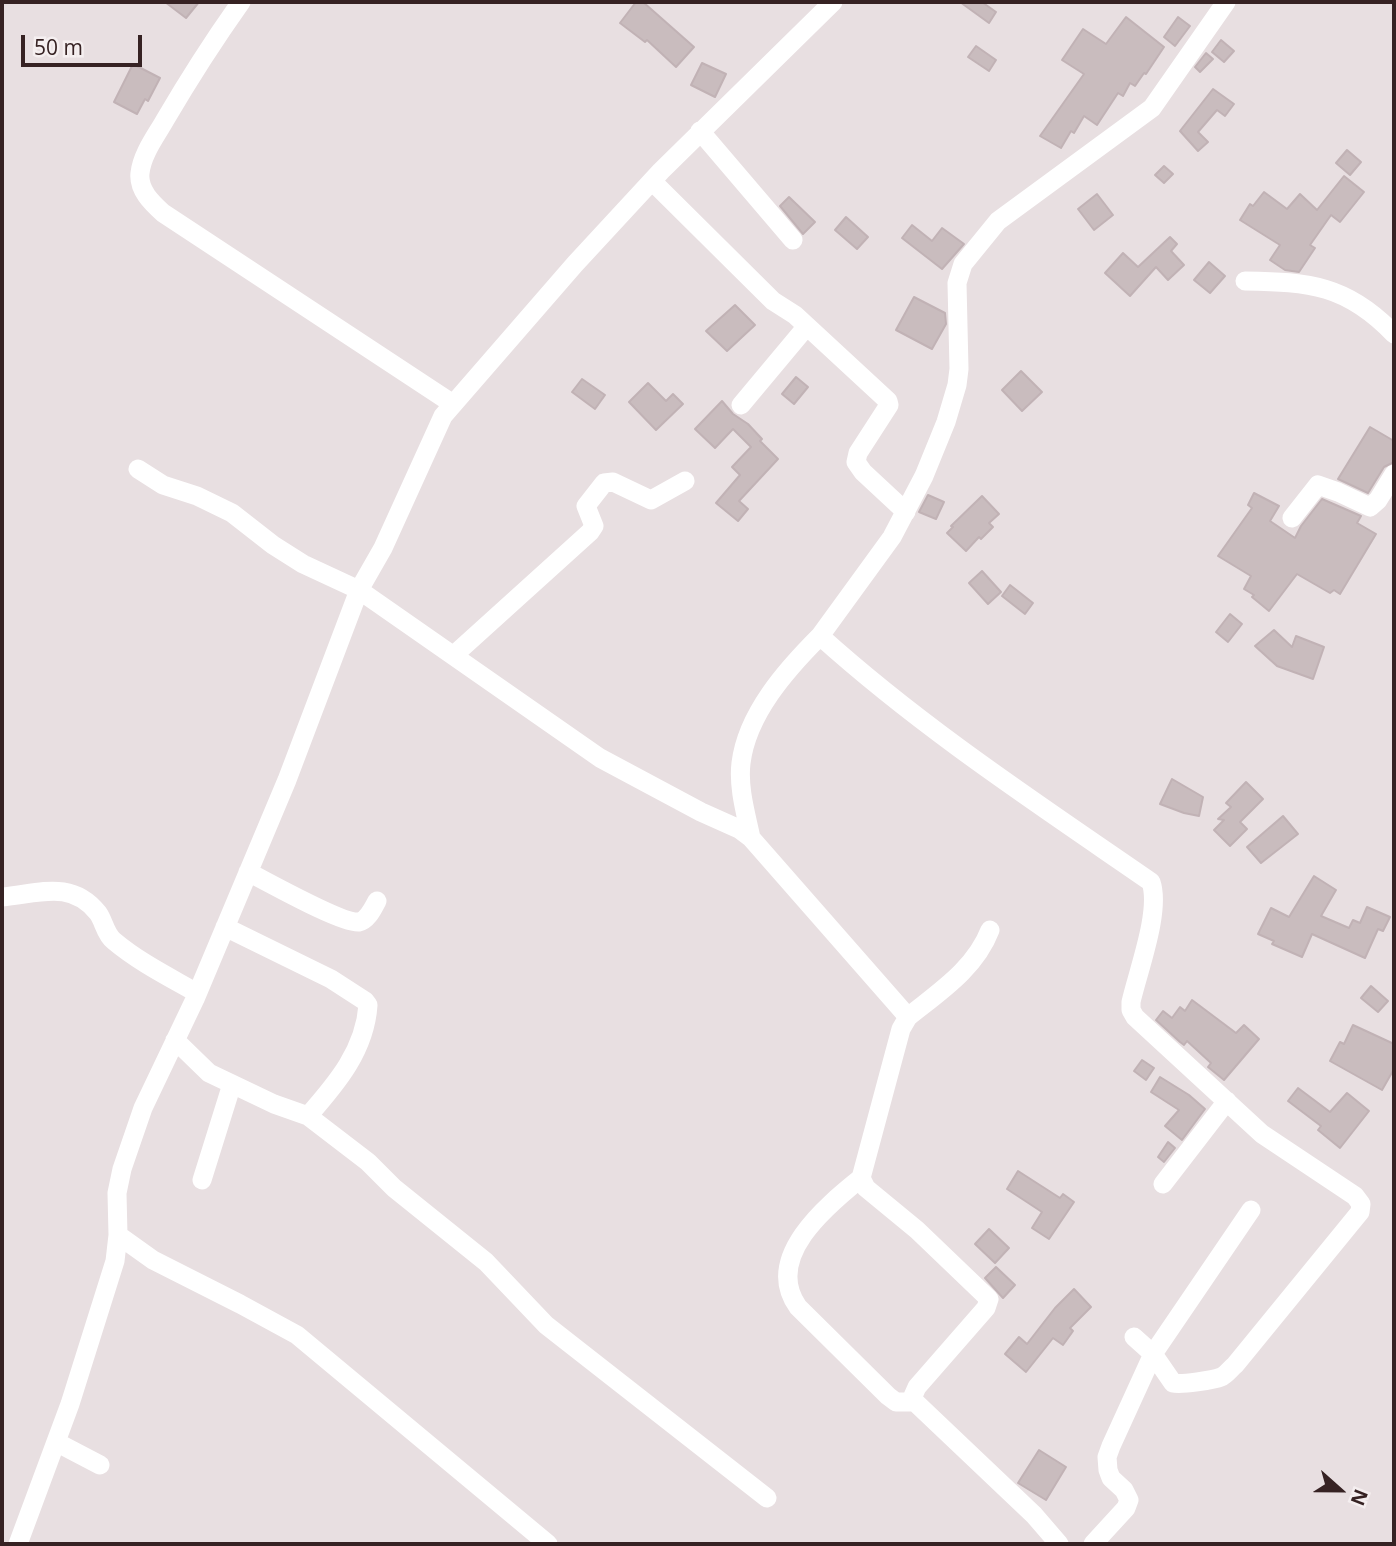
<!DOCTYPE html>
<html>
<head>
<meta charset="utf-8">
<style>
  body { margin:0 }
  #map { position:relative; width:1396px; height:1546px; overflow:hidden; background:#e8dfe1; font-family:"Open Sans",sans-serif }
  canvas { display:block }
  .frame { position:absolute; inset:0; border:4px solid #362223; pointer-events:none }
  .north { position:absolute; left:1305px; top:1455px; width:70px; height:70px; -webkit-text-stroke:5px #f5eff0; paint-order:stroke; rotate:111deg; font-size:19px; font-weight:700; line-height:28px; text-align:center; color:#362223 }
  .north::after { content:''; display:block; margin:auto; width:24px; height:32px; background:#362223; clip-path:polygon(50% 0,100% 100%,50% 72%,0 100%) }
  .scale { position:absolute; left:21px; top:35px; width:121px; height:32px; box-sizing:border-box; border:4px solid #362223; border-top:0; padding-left:9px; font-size:21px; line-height:24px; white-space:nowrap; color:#362223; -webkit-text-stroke:5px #f5eff0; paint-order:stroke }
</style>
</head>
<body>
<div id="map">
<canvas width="1396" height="1546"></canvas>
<div class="frame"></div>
<div class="north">N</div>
<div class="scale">50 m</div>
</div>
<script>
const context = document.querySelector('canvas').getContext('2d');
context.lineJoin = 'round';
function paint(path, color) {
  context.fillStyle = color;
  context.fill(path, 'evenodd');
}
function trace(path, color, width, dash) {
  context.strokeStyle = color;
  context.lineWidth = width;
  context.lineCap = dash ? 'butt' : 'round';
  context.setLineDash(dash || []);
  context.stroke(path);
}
const building = new Path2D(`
  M165,2H199L186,18Z
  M636,2H643L694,47L676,67L647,40L645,42L620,23Z
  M960,2H982L996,12L989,23Z
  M1126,17L1164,47L1146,74L1144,73L1135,86L1130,83L1123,96L1118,93L1097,125L1084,116L1074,133L1071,131L1061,148L1040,136L1084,74L1062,60L1083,29L1106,44Z
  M1178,17L1190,26L1175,46L1164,37Z
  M1221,40L1234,51L1224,62L1212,52Z
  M976,46L996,60L989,71L968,57Z
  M1206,53L1213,59L1200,72L1195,67Z
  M702,63L726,74L715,97L691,85Z
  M133,64L160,78L148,101L145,99L137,114L114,102Z
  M1213,89L1234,104L1225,116L1217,110L1198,132L1208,142L1198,151L1180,131Z
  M1347,150L1361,162L1350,175L1336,163Z
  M1164,166L1173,174L1164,183L1155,175Z
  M1344,176L1364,192L1340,222L1331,215L1310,245L1315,248L1299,272L1285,270L1270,260L1280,245L1240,220L1250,204L1253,206L1264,192L1287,209L1300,194L1317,210Z
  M1097,194L1113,215L1094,230L1078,209Z
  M789,197L815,222L803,234L780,206Z
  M846,217L868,237L857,249L835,230Z
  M912,225L932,241L942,228L964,244L942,269L902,238Z
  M1170,237L1177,244L1171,251L1184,265L1168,280L1156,267L1130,296L1105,273L1123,253L1138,267Z
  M1209,262L1225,276L1210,293L1194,280Z
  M914,297L945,313L946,324L932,349L896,330Z
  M735,305L755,325L727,351L706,331Z
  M1021,371L1042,392L1022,411L1002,390Z
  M796,377L808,387L794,404L782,394Z
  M582,379L605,395L595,409L572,392Z
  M648,383L666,401L673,394L683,404L656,430L629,402Z
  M722,401L733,414L748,424L762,439L760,441L778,459L739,501L748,509L738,521L716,503L740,475L732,467L751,447L733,429L715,448L695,429Z
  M1370,427L1394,441V462L1384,467L1368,493L1338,479Z
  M1254,493L1279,506L1270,521L1295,538L1301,526L1322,499L1361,516L1357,523L1376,534L1340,594L1334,590L1330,593L1297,574L1269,611L1252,597L1254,595L1244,589L1251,576L1218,556L1252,508L1248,505Z
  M928,495L944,502L936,519L919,512Z
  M982,496L999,514L989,523L993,527L981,539L979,537L966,551L947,533L953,527L951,526Z
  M982,571L1001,592L988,604L969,583Z
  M1010,585L1033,603L1025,614L1002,596Z
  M1230,614L1242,624L1228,642L1216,632Z
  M1274,630L1292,647L1296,636L1324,647L1313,679L1277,666L1255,646Z
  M1172,779L1203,797L1199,816L1184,813L1160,804Z
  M1246,782L1263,799L1240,822L1247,829L1230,846L1214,830L1224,820L1218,819L1231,807L1226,803Z
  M1283,816L1298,834L1261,863L1247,847Z
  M1314,876L1336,890L1321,916L1349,928L1353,920L1360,923L1367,907L1390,917L1383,931L1378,929L1365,958L1312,934L1302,957L1272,944L1274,941L1258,934L1271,908L1289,917Z
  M1371,986L1388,1001L1378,1012L1361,998Z
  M1192,1000L1236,1033L1244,1025L1259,1039L1224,1080L1208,1067L1211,1063L1187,1041L1184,1045L1180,1042L1156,1020L1163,1011L1172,1018L1180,1007L1185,1011Z
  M1353,1025L1394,1044V1069L1382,1090L1330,1061L1340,1042L1344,1044Z
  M1142,1060L1154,1068L1146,1080L1134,1071Z
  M1160,1077L1189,1095L1205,1109L1182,1140L1165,1126L1179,1110L1151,1092Z
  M1298,1088L1330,1112L1347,1093L1369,1111L1340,1148L1318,1130L1321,1126L1288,1101Z
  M1168,1142L1175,1148L1164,1162L1158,1157Z
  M1018,1171L1060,1198L1063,1194L1074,1202L1049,1239L1032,1228L1042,1212L1007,1189Z
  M989,1229L1009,1248L995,1263L975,1244Z
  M996,1267L1015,1285L1003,1298L985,1278Z
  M1074,1289L1091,1307L1070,1328L1073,1331L1063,1345L1053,1338L1026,1372L1005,1354L1019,1337L1027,1344L1055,1308Z
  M1039,1450L1066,1467L1046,1500L1018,1483Z`);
const street = new Path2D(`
  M241,2C214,40 189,79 165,120C156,136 142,154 140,173C138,190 152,203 163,213L453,404
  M700,131L793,240
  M652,181L773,301L795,315L888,401L889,405L858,453L856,462L863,472L906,512
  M1245,281C1310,282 1347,285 1394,334
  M741,405L807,326
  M138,469L163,485L197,496L232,513L273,545L303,564L359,590L600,758L701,812L739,829L751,838L908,1017L901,1029L861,1178L866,1188L917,1230L989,1299L986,1308L917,1387L913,1396L915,1402L1034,1515L1059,1544
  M1292,518L1318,485L1338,492L1370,507L1378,500L1394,474
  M454,655L590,532L594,526L586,506L604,483L613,482L651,500L685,481
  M751,838C746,814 738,788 741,763C747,714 786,670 820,636
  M248,872C268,882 342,924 359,922C368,920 373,908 377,901
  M2,897C38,894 71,879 98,913C104,921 105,934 114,941C139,962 169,977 197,993
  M225,927L331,979L365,1001L368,1005C365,1050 337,1083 308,1116
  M908,1017C939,992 975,969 990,930
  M175,1040L209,1073L274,1104L308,1116L368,1162L394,1188L486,1262L546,1325L767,1498
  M861,1178C826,1206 763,1258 798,1307L888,1396L896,1402H915
  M202,1180L232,1084
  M1163,1184L1227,1101
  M118,1235L153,1260L240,1304L297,1335L548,1544
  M1134,1337L1153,1354L1173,1383C1181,1385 1214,1380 1221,1377C1226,1375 1231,1368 1235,1365L1360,1212L1361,1204L1355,1196L1262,1134L1135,1017L1131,1010V1002C1138,971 1161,911 1151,882C1038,804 922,728 820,636L892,537L924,476L946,422L957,385L959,369L957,283L963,264L998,221L1152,108L1226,2
  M56,1442L100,1465
  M18,1544L70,1404L115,1261L118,1235L117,1193L122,1169L143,1108L195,999L287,780L359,590L383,548L443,416L575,264L661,171L833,2
  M1093,1544L1126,1508L1129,1500L1124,1490L1111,1478L1108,1470L1107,1457L1111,1446L1153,1354L1251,1210`);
paint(building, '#c9bcbe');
trace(building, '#c1b2b5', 2);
trace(street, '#fff', 19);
</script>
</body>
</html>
